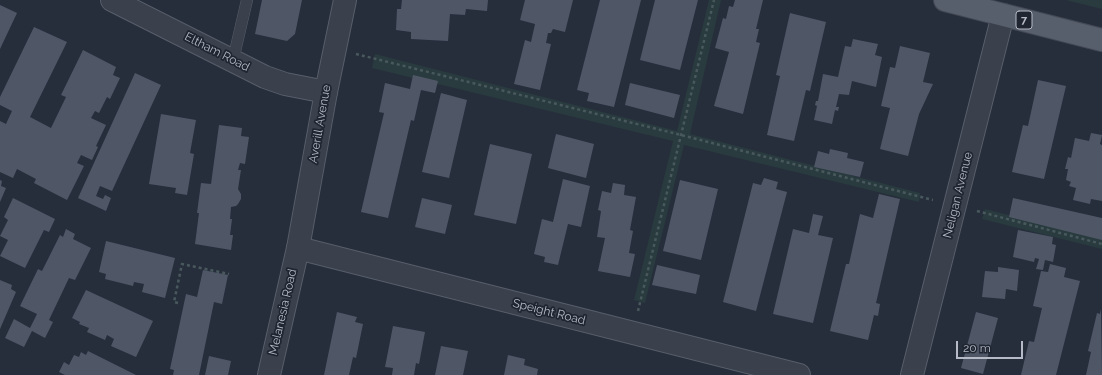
<!DOCTYPE html>
<html>
<head>
<meta charset="utf-8">
<style>
  body { margin:0 }
  #map { position:relative; width:1102px; height:375px; overflow:hidden; background:#262e3c; font-family:Raleway,sans-serif }
  canvas { display:block }
  .scale { position:absolute; left:956px; top:341px; width:67px; height:18px; box-sizing:border-box; border:2px solid #b6bbc7; border-top:0; padding-left:5px; font-size:12px; line-height:14px; white-space:nowrap; color:#b6bbc7; -webkit-text-stroke:3px #1f2531; paint-order:stroke }
</style>
</head>
<body>
<div id="map">
<canvas width="1102" height="375"></canvas>
<div class="scale">20 m</div>
</div>
<script>
const context = document.querySelector('canvas').getContext('2d');
context.lineJoin = 'round';
function paint(path, color) {
  context.fillStyle = color;
  context.fill(path, 'evenodd');
}
function trace(path, color, width, dash) {
  context.strokeStyle = color;
  context.lineWidth = width;
  context.lineCap = dash ? 'butt' : 'round';
  context.setLineDash(dash || []);
  context.stroke(path);
}
function drawText(font, color, halo, rows, align = 'center') {
  context.font = font + ' Raleway,sans-serif';
  context.lineWidth = 3.5;
  context.setLineDash([]);
  context.textBaseline = 'middle';
  context.strokeStyle = halo;
  context.fillStyle = color;
  for (const [text, x, y, turn = 0] of rows) {
    context.save();
    context.translate(x, y);
    context.rotate((+turn || 0) * Math.PI / 180);
    context.textAlign = isNaN(turn) ? turn : align;
    if (halo) context.strokeText(text, 0, 0);
    context.fillText(text, 0, 0);
    context.restore();
  }
}
const green = new Path2D(`
  M709,0H721L690,134L920,193L919,202L684,145L645,303L634,300L673,141L372,68L375,54L677,131Z
  M1066,0H1102V9Z
  M985,209L1102,239V249L982,219Z`);
const building = new Path2D(`
  M262,0H302L295,34L287,41L255,34Z
  M402,0H488L487,11L466,9L465,15L450,14L448,41L411,39V32L396,30L397,9H401Z
  M525,0H573L565,32L553,29L551,33H548L546,43L551,44L540,90L514,84L525,40L531,42L535,24L520,20Z
  M600,0H641L614,107L587,101L589,93L577,90Z
  M655,0H698L680,70L640,60Z
  M735,0H763L756,29H759L756,42L760,43L743,114L714,106L729,52L715,48L723,18L726,19L729,6L733,7Z
  M0,5L17,13L0,49Z
  M790,13L826,22L810,91L806,90L794,141L767,135L780,76L776,75Z
  M34,27L67,42L30,117L51,128L66,97L61,95L83,50L116,67L113,75L120,78L110,99L107,97L99,113L95,111L91,118L106,125L96,146L98,147L92,160L81,155L77,163L84,166L67,200L34,183L36,179L17,169L13,178L0,172V121L6,124L12,111L0,105V97Z
  M853,39L878,44L875,55L882,57L876,87L852,81L849,95L839,94L836,107H839L838,111L835,110L832,124L814,120L817,106L815,105L816,101H818L823,74L838,77L845,46L851,47Z
  M900,46L930,53L923,82L933,84L919,114L908,156L880,149L890,108L881,106L890,67L895,68Z
  M135,73L161,85L112,191L100,186L96,196L103,199L105,195L111,198L106,211L78,198Z
  M413,75L438,81L435,93L421,90L414,121L411,120L388,218L361,212L384,113L379,112L385,83L410,89Z
  M1038,80L1066,86L1044,179L1012,172L1023,125L1028,126Z
  M630,83L680,95L674,118L625,105Z
  M441,93L467,100L449,178L422,172Z
  M161,114L196,120L190,153L194,154L187,195L175,193L176,188L149,184Z
  M219,125L242,128L241,136L249,137L245,164L240,163L238,170H241L238,189L241,194V199L238,204L236,206L231,207L230,219H232L230,235H233L231,250L195,244L199,213H197L201,183L211,184Z
  M1091,133L1102,135L1100,144L1102,145V201L1091,199L1090,204L1073,200L1076,188L1069,186L1071,182L1066,180L1068,169H1065L1068,157L1071,158L1075,138L1089,141Z
  M556,134L594,144L586,178L548,168Z
  M490,144L532,154L516,224L474,215Z
  M830,149L848,153L847,158L864,162L860,177L814,167L818,151L829,154Z
  M764,178L778,182L776,189L787,192L756,311L723,302L753,183L761,185Z
  M563,179L590,186L581,227L568,224L558,265L544,262L545,257L534,254L542,219L553,222Z
  M0,180L2,181L1,186L6,188L0,202Z
  M680,180L718,189L701,260L663,251Z
  M613,183L625,185L624,195L636,197L630,230L633,231L629,253L635,254L630,277L598,271L605,238L597,237L601,211L598,210L602,191L611,193Z
  M879,194L900,199L876,303L880,304L878,316L874,315L868,340L830,331L846,264H849L860,214L873,218Z
  M13,198L55,219L49,232L44,230L25,268L0,256L8,240L0,236L8,220L4,217Z
  M422,198L452,205L445,234L415,227Z
  M1013,198L1102,218V240L1009,217Z
  M813,214L823,216L818,235L833,238L813,323L773,314L793,229L809,233Z
  M66,229L75,234L73,239L91,248L75,280L69,278L49,320L53,322L45,338L32,331L24,347L5,338L14,319L30,328L37,314L20,306L38,269L42,271L60,235L63,237Z
  M1018,230L1053,237L1052,244L1056,245L1053,262L1045,260L1043,270L1036,269L1039,259L1035,258L1034,262L1013,257Z
  M106,241L175,258L165,298L142,292L144,284L134,282L133,286L105,279L106,274L99,272Z
  M1050,264L1066,268L1064,277L1080,281L1056,375H1021L1029,341L1034,342L1042,308L1033,306L1041,271L1048,272Z
  M657,265L700,275L696,294L652,285Z
  M998,267L1019,270L1017,291L1006,289L1005,299L982,297L985,271L998,272Z
  M203,270L228,275L222,304L214,302L199,375H173L174,370L170,369L186,294L197,297Z
  M0,280L12,285L11,289L16,292L0,329Z
  M86,290L153,321L136,357L111,346L114,339L107,335L105,340L87,332L89,328L79,324L80,322L72,318Z
  M1101,309L1102,375H1086L1091,352L1088,351L1097,313L1100,314Z
  M337,312L357,317L355,322L363,324L356,358L353,357L349,375H324Z
  M976,312L998,318L983,374L961,368Z
  M393,326L425,332L419,364L416,363L414,375H392L393,368L385,367Z
  M441,346L468,351L463,375H435Z
  M88,351L136,375H65L59,372L64,362L69,365L74,355L79,357L81,352L86,355Z
  M508,355L525,359L524,365L538,369L537,375H504Z
  M209,356L231,361L228,375H205Z`);
const path = new Path2D(`
  M356,54L681,135L933,200
  M977,211L1102,244
  M178,303L174,302L182,264L229,274
  M638,311L714,0`);
const service = new Path2D(`
  M233,60L247,0`);
const minor = new Path2D(`
  M112,0L265,77L285,84L326,92
  M298,248L799,375
  M912,375L1003,15`);
const tertiary = new Path2D(`
  M269,375L298,248L326,92L345,0`);
const primary = new Path2D(`
  M945,0L1102,40`);
const shields = [
  [1024,20,16]
];
const shieldNames = [
  ["7",1024,20]
];
const streetNames = [
  ["Eltham Road",217,52,27],
  ["Averill Avenue",320,124,-80],
  ["Neligan Avenue",958,195,-76],
  ["Melanesia Road",283,312,-77],
  ["Speight Road",549,312,14]
];
paint(green, '#293b3e');
paint(building, '#4f5767');
trace(service, '#585e6a', 12);
trace(minor, '#585e6a', 24);
trace(tertiary, '#585e6a', 24);
trace(primary, '#434955', 24);
trace(path, '#48585c', 2.5, [3, 3]);
trace(service, '#3a404c', 11);
trace(minor, '#3a404c', 22);
trace(tertiary, '#3a404c', 22);
trace(primary, '#585f6c', 22);
for (const [x, y, w] of shields) {
  const box = new Path2D();
  box.roundRect(x - w / 2, y - 9, w, 18, 3);
  context.fillStyle = '#1f2531';
  context.fill(box);
  trace(box, '#b6bbc7', 1);
}
drawText('bold 11px', '#b6bbc7', null, shieldNames);
drawText('12px', '#b6bbc7', '#1f2531', streetNames);
</script>
</body>
</html>
